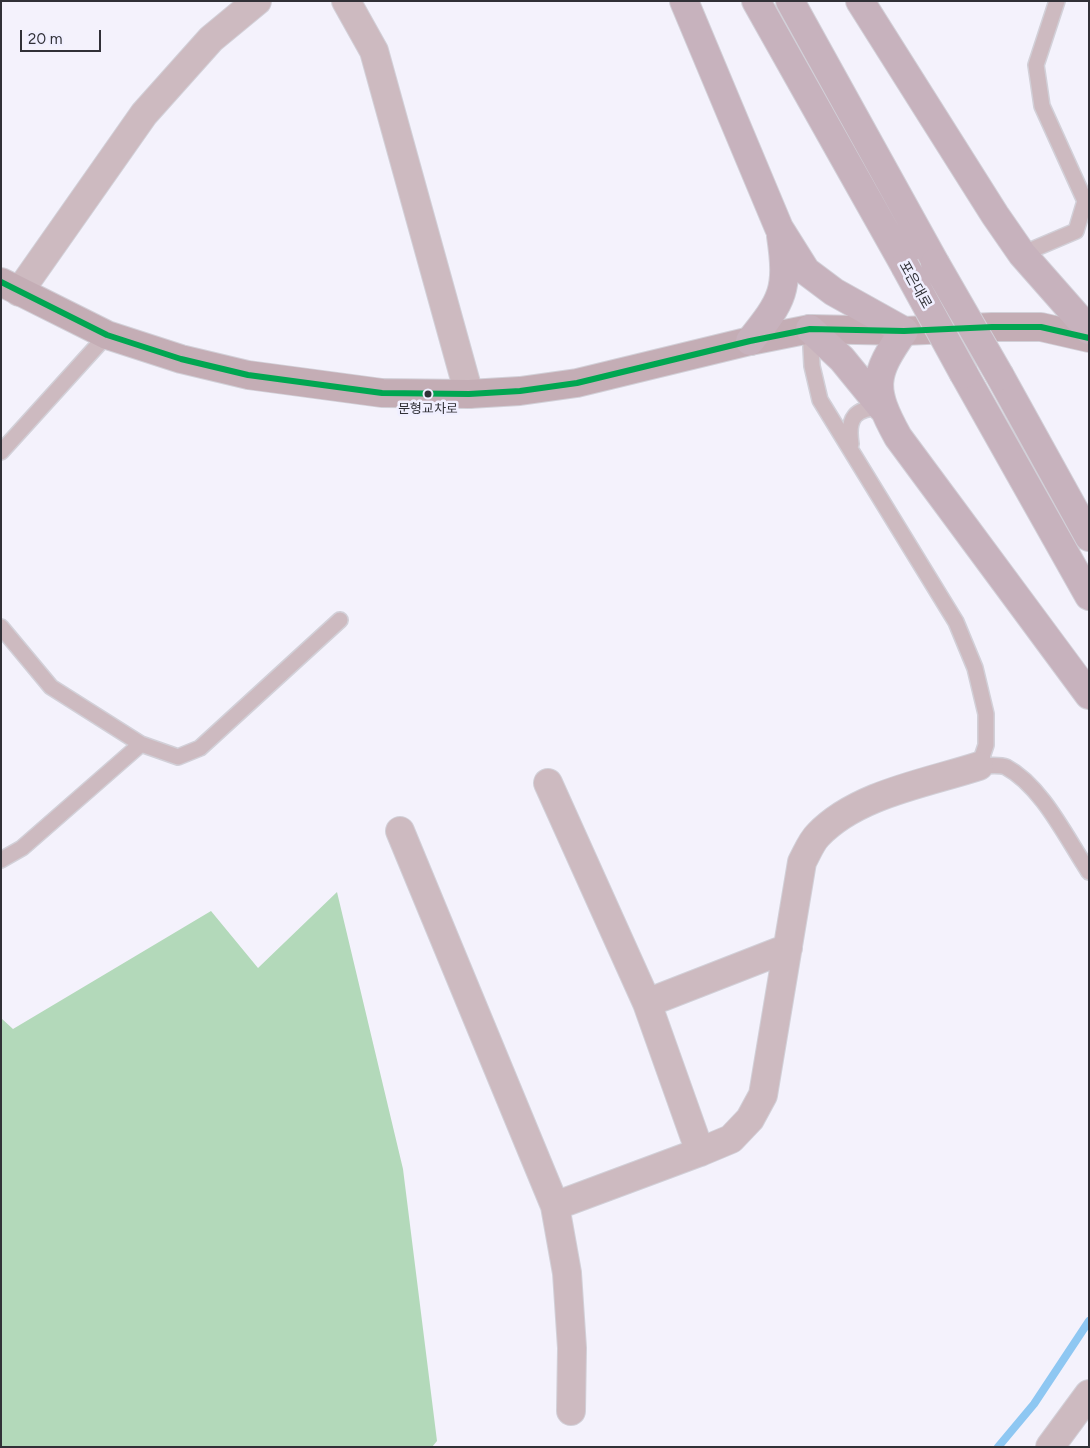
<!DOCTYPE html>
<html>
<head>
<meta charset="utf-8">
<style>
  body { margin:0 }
  #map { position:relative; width:1090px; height:1448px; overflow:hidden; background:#f4f2fc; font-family:Figtree,sans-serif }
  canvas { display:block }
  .frame { position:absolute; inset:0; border:2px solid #313137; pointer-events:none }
  .scale { position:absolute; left:20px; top:30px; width:81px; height:22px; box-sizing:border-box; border:2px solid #313137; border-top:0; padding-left:6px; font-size:15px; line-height:18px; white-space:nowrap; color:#313137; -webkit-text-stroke:4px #f0efff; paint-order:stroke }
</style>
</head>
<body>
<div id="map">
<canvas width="1090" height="1448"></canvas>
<div class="frame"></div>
<div class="scale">20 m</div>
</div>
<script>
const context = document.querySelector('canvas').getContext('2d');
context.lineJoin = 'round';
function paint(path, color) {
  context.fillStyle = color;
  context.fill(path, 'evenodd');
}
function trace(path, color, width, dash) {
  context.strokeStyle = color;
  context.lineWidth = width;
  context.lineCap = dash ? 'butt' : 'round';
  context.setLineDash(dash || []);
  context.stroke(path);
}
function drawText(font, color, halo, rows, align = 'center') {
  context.font = font + ' Figtree,"Noto Sans KR",sans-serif';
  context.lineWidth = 5;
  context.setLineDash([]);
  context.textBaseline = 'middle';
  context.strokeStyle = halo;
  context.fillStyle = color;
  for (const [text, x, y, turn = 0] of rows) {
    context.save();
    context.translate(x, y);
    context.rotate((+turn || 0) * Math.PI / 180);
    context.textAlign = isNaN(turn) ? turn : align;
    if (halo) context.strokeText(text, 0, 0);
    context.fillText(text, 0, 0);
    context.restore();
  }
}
const forest = new Path2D(`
  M337,892L403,1169L437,1441L432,1447H1V1018L13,1029L211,911L258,968Z`);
const stream = new Path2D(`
  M998,1447L1034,1404L1089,1321`);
const lane = new Path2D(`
  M1022,254L1076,231L1085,201L1042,106L1036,65L1057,1
  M810,329L812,366L820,400L956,622L975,668L986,714V745L979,766C987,766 999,764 1006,767C1042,786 1067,839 1089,872
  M851,444C847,418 855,407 882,408
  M1,452L107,335
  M1,627L51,687L141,744L178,757L200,748L340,620
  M1,860L22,848L141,744`);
const street = new Path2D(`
  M346,1L374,51L469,394
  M19,292L144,114L211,39L257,1
  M548,783L647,1003L700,1152
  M400,831L555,1206L567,1273L572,1348L571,1411
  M647,1003L788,948
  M555,1206L700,1152L731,1139L750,1119L763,1095L802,862C807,853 811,842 818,835C857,794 927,783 979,766
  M1050,1447L1089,1394`);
const secondary = new Path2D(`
  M1,282L107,335L181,359L248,375L382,393L469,394L520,391L577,383L750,341L810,329L904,331L992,327H1041L1089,338`);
const highway = new Path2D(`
  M684,1L779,228L806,271L834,292L904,331C873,375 871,388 898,437L1089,695
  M756,1L905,266
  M790,1L935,263
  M860,1L995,215L1022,254L1089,330
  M810,329L842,359L882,408
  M750,341C783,300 789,290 781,236
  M964,374L1089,596
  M1000,376L1089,537`);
const highwayBridge = new Path2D(`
  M935,263L1000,376
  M905,266L964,374`);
const bus1 = new Path2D(`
  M1,282L107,335L181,359L248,375L382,393L469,394L520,391L577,383L750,341L810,329L904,331L992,327H1041L1089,338`);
const markers = [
  [428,394,4.5,"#313137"]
];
const busNames = [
  ["문형교차로",428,409]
];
const streetNames = [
  ["포은대로",915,285,61]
];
paint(forest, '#b3d9ba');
trace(stream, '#8ec7f2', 8);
trace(lane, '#d2d0d8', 18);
trace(street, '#d2d0d8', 30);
trace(secondary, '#d2d0d8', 30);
trace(highway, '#d2d0d8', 30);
trace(lane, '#cdbac0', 15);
trace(street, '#cdbac0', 28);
trace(secondary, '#c4adb5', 28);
trace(highway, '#c7b2bd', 28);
trace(highwayBridge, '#d2d0d8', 30, []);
trace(highwayBridge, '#c7b2bd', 28);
trace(bus1, '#00a651', 6);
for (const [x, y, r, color] of markers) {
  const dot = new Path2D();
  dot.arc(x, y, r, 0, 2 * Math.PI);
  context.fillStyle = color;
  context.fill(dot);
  trace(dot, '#f0efff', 2);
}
drawText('13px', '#313137', '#f0efff', busNames);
drawText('14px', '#313137', '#f0efff', streetNames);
</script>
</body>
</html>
